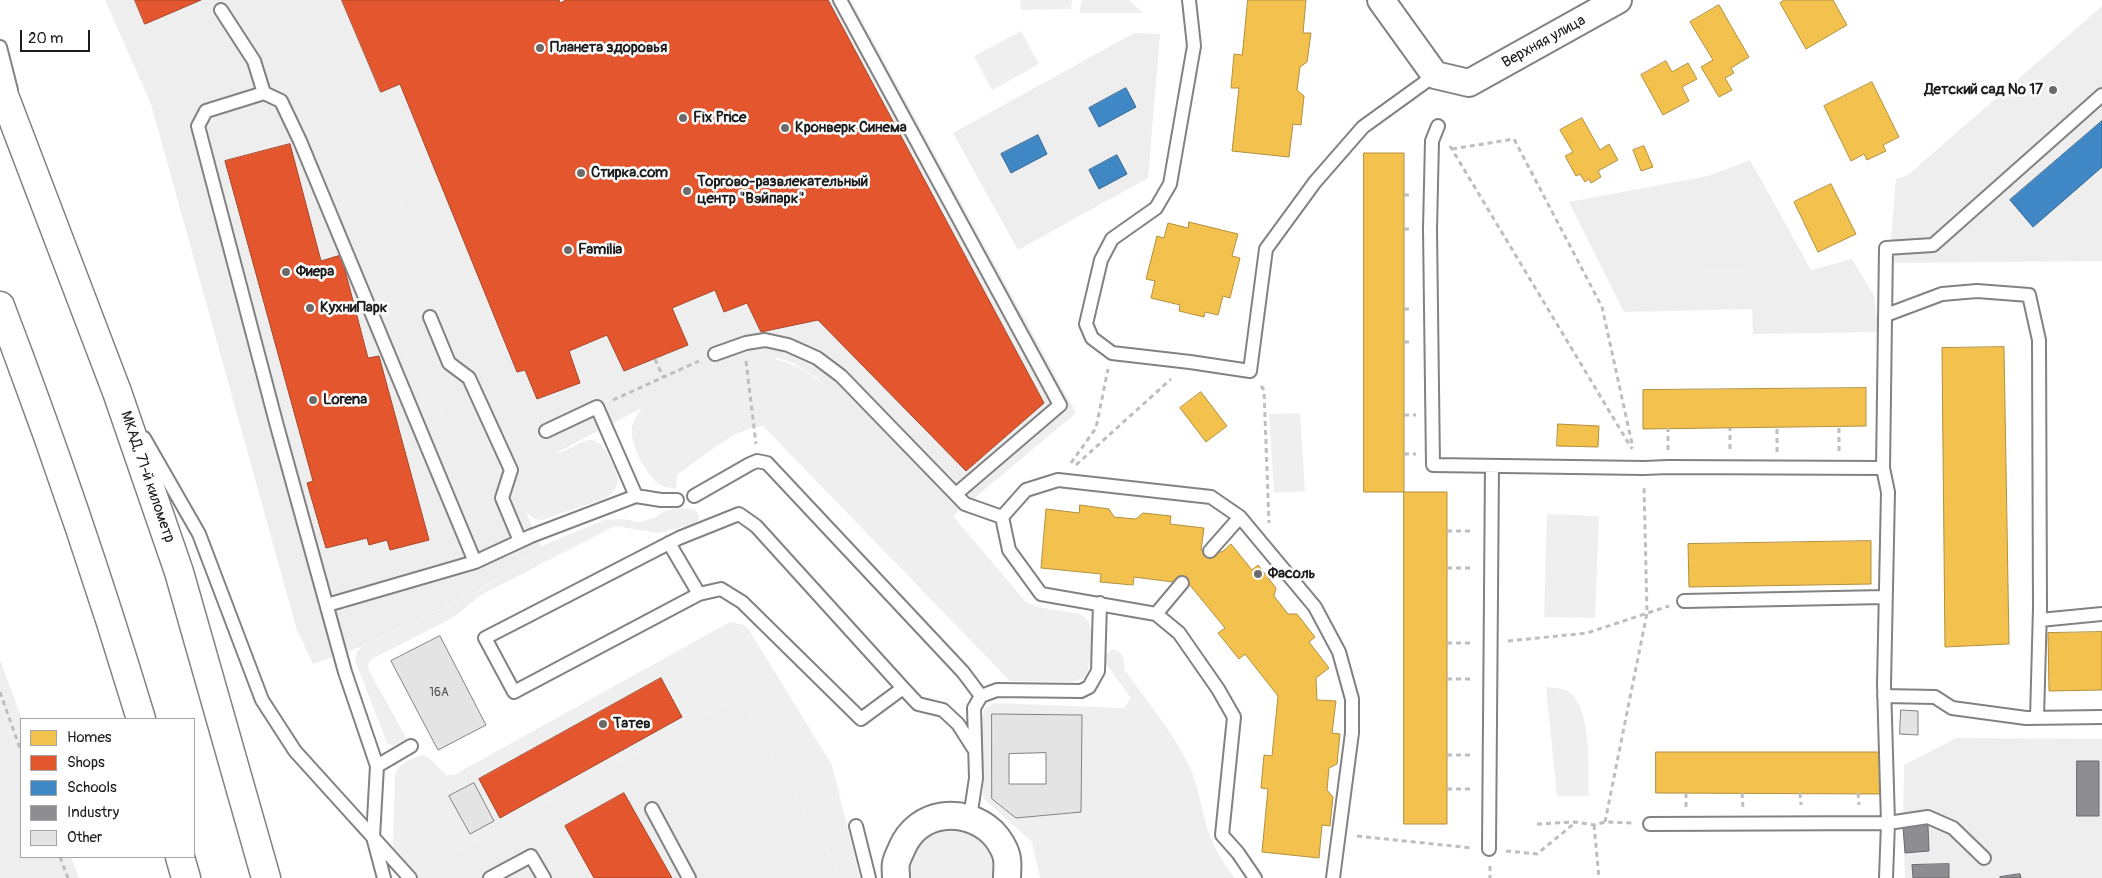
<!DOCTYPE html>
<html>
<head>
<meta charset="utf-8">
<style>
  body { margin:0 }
  #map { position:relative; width:2102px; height:878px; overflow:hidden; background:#fff; font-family:Pangolin,sans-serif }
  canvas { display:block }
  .legend { position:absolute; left:20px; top:718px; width:175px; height:140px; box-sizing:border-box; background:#fff; border:1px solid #a4a4a4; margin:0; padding:6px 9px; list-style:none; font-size:15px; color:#1c1c1c }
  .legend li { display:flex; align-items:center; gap:10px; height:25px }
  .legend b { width:25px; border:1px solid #a4a4a4 }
  .scale { position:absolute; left:20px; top:30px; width:70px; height:22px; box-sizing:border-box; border:2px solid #1c1c1c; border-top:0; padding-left:6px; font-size:15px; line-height:18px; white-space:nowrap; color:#1c1c1c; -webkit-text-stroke:4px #fff; paint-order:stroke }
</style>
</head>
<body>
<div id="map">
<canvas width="2102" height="878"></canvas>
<ul class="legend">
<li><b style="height:14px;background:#f2c14e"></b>Homes</li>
<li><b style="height:14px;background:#e4572e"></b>Shops</li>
<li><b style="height:14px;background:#3f88c5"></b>Schools</li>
<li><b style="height:14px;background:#8d8d92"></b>Industry</li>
<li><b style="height:14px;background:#e4e4e4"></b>Other</li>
</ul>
<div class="scale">20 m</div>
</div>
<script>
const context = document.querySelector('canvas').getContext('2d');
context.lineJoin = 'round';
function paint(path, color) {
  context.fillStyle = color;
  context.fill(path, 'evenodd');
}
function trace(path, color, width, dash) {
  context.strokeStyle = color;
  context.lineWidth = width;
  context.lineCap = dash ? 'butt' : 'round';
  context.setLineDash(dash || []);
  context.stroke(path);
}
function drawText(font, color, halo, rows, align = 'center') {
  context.font = font + ' Pangolin,sans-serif';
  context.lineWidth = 5;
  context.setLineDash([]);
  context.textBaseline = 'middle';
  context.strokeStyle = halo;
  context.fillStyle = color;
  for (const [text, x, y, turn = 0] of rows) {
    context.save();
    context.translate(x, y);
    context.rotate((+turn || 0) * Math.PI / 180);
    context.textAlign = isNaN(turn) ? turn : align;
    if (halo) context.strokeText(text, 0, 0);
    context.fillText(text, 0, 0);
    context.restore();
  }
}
const built = new Path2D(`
  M105,0H851L1076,413L953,516L816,377L791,362L777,358L642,408L556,453L532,481L518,494L541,547L523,557L505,574L478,591L363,646L313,664L296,627L151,104Z
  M2102,6V261L1889,263L1896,179L1908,175Z
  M1134,33L1160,34L1148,178L1018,250L953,133Z
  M1750,160L1811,270L1852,259L1874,296L1879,332L1753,334L1752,309L1624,312L1569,202L1708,176Z
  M739,699L842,878H413Z
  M1956,738L2102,739V878H1905L1903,822L1904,765Z`);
const green = new Path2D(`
  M252,0H314L346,84L378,124L434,282L481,321L535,448L545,456C584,452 592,414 616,472C621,483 615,492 606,498L542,520C528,519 521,507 518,494C525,483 536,482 535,467L487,358L457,340L443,306L436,300H424L415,306L410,312L479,503L495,510L500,522C495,532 481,540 473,531L340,205L275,54L263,58L241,26L237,18L242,4Z
  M1020,0H1072L1071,9L1021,10Z
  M1082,0H1129L1143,13H1079Z
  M1021,31L1039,64L992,90L974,56Z
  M1703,266H1751V288L1703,289Z
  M761,357C787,360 807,369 826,387L953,516L1025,601L1038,607L1080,614C1085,617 1089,620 1090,626C1094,636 1091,667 1085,677L1073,682L1010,681L763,426C736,427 700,459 677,475L676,488C670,488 665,488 660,485C647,476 630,445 632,429C633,421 637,415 642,408L746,359Z
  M1300,413L1305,491L1274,493L1269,414Z
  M676,508L694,509L698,513L699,519L695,524L659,533L615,526L481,595L454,617L372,659L368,664L369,671L407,739L394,746L387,743L355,660L357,652L363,646L479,591L505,574L523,557L546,544L604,520L623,519L640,522L654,518L665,511Z
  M1547,514L1599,516L1595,618L1544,617Z
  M730,622L744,625L749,630L832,765L860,878H842L739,699L413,878L394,858L393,846L395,775C398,764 412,758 423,755L429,758L446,775H454Z
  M1113,649C1123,652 1125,658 1124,669C1146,700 1172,731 1189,765C1198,785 1201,806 1207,828C1213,846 1223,863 1235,878H1040L1032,842L983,798L982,719L985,708L995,703L1124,708L1131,698L1104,661L1105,655ZM992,714L1082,715L1081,812L1016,818L993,799Z
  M0,660L22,719L21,857H71L79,878H0Z
  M1546,687C1553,688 1564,688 1569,692C1592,708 1588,769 1589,796H1557Z
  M953,827C978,834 998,849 992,878H908C904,846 924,831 953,827Z`);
const homes = new Path2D(`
  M1248,0H1306L1303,33H1311L1307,62L1300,67L1297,90L1304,96L1301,125L1293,124L1289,157L1232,151L1239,88H1231L1234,54L1242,55Z
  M1785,0H1833L1847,25L1806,49L1780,3Z
  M1719,5L1749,57L1731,68L1734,73L1725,78L1732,90L1719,97L1701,67L1713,60L1690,22Z
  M1666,61L1672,72L1688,63L1697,79L1682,87L1689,101L1663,115L1641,75Z
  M1872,82L1899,137L1883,145L1886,151L1867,160L1864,154L1851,161L1824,106Z
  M1582,118L1600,150L1609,144L1618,160L1598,171L1601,177L1591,183L1589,179L1585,182L1580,174L1576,176L1565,156L1573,152L1560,130Z
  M1644,146L1653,167L1641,171L1633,150Z
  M1364,153H1404V492H1364Z
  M1831,184L1856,234L1818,252L1794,202Z
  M1189,222L1238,234L1232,256L1240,258L1230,298L1223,296L1218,315L1205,312L1204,317L1179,311L1180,305L1151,298L1155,281L1146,279L1157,236L1164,238L1168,223L1188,228Z
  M2004,347L2009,644L1945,647L1942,348Z
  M1866,388V426L1643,429V390Z
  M1201,392L1227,426L1206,442L1180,408Z
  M1558,424L1599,426L1598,447L1557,446Z
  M1404,492H1447V824H1404Z
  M1080,505L1109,509L1114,517L1136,519L1143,513L1171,516L1170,524L1204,528L1201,550L1222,552L1231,544L1252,570L1258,565L1276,588L1274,596L1288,614H1297L1315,637L1309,642L1329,668L1316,678L1317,700L1336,701L1332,733L1340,734L1337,764L1329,768L1327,790L1333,797L1330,826L1322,825L1319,858L1262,852L1268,789L1261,788L1264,755L1272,756L1278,696L1245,654L1239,659L1218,633L1225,628L1189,584L1134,577L1133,585L1100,582L1101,574L1041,568L1046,509L1079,513Z
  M1871,541V584L1689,587L1688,544Z
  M2102,632V690L2049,691L2048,633Z
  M1656,752H1881L1880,794L1656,793Z`);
const shops = new Path2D(`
  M135,0H201L145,24Z
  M342,0H559L560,3L566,0H828L1044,403L966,471L818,320L761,332L747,303L724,312L715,290L672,308L688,345L624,371L607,335L569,351L580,383L537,399L525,370L517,372L400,84L381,92Z
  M290,144L321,261L341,255L368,358L379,356L429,540L390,550L387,540L369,545L367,538L326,548L307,483L313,481L225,161Z
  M661,678L682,717L500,818L479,779Z
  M624,793L672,878H594L565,826Z`);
const schools = new Path2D(`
  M1126,88L1136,107L1099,127L1089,108Z
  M2102,121V167L2033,227L2010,200Z
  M1038,135L1047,154L1011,173L1001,154Z
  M1117,155L1127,174L1099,189L1089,170Z`);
const industry = new Path2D(`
  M2077,761H2099V816H2077Z
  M1928,826L1929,851L1905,853L1903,827Z
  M1949,864V878H1913L1912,865Z
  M2020,874L2021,878H2000V877Z`);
const building = new Path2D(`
  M440,636L486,725L438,750L391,661Z
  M1901,710L1918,711V735L1900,734Z
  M992,714L1082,715L1081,812L1016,818L992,799Z
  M1046,753V784H1009V754Z
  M474,783L494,821L470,834L449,796Z`);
const path = new Path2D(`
  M1450,146L1632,449
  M1452,149L1514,139L1602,307L1633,448
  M1404,195H1413
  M1404,229H1413
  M1404,309H1413
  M1404,342H1413
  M655,359L663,377
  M746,361L756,444
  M1261,386L1264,390L1269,523
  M613,400L699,361
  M1404,415H1416
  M1730,449V428
  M1668,450V428
  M1839,451V427
  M1777,452V427
  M1404,454H1416
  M1071,463L1096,428L1108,369
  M1076,465L1171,379
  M1447,531H1474
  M1447,568H1474
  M1508,641L1587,633L1669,606
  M1447,643H1474
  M1447,679H1474
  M0,692L21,751
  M1447,755H1472
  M1447,789H1472
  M1686,793V808
  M1742,793L1743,808
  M1800,793L1801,805
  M1858,793L1859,805
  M1605,822L1647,613L1644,485
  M1537,824L1576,822L1594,825L1605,822L1634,823
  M1594,825L1599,878
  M1357,836L1472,848
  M1506,851L1537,854L1576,822
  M60,857L68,878
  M1490,866V878`);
const service = new Path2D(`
  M840,0L1060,405L956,494
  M1189,0L1194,46L1170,184L1156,208L1112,239L1101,260L1086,324L1092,338L1112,353L1190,362L1250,371L1266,249L1315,182L1363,127L1435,75
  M221,10L254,61L264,93L206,111L198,126L277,426L345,672L377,766L373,837L384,878
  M0,47L11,90
  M264,93L281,101L300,141L475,562
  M1438,126L1432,141L1430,229L1433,465L1644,468L1668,467L1883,468
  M1886,315L1942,294L1977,291L2029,295L2039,340L2040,608L2037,718
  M430,317L449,363L469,378L511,470L502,498L520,541
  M715,354L746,343L765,340L788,345L817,358L841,376L965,504L1002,517
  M546,431L597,407L636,496
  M144,438L199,534L262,700L295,751L410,878
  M694,496L750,464L757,461L767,463L963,672L981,696
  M669,543L699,594
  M1210,551L1240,517
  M1684,601L1885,597
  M327,605L475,562L531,536L636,496L661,500H677
  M1156,614L1182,583
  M2040,620L2102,614
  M903,688L861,719L742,602L721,589L699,594L514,692L485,638L679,538L739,514L756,526L903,688L918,704L943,710L958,724L974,749
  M1884,696L1935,697L1952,708L2026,718L2102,717
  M377,766L411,746
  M652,809L689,878
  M970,818L976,778L974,708L981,696L997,690L1081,691L1089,687L1098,671L1100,603
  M1650,824L1888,823L1928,817L1953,828L1984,858
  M856,826L869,878
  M1489,849L1492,466
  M490,878L531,856L544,878
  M1255,878L1238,853L1222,835L1234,717L1218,689L1179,633L1156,614L1041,594L1009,550L1002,517L1026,490L1058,480L1211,497L1240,517L1315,607L1339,652L1352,699V733L1333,878
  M1886,878L1888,823L1884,684L1888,492L1883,468L1886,248L1933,245L2102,95`);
const minor = new Path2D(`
  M1381,0L1435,75L1469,83L1618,0
  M896,878C896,873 895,867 896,863C897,858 900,853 902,848C918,811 964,806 992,832C998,838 1006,850 1007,859C1008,865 1007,872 1007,878`);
const trunk = new Path2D(`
  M0,85L117,392L179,572L266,878
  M0,306C52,442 99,580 141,719
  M180,857L186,878`);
const markers = [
  [540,48,5,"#6b6b6b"],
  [2053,90,5,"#6b6b6b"],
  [683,118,5,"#6b6b6b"],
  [785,128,5,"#6b6b6b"],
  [581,173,5,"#6b6b6b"],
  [687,191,5,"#6b6b6b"],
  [568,250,5,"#6b6b6b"],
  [286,272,5,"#6b6b6b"],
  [310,308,5,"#6b6b6b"],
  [313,400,5,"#6b6b6b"],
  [1258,574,5,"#6b6b6b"],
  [603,724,5,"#6b6b6b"]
];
const numberNames = [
  ["16А",439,693]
];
const streetNames = [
  ["Верхняя улица",1544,42,-29],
  ["МКАД, 71-й километр",147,477,71]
];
const poiNames = [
  ["Планета здоровья",550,48],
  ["Детский сад № 17",2043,90,"right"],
  ["Fix Price",693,118],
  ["Кронверк Синема",795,128],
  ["Стирка.com",591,173],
  ["Торгово-развлекательный",697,182],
  ["центр \"Вэйпарк\"",697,199],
  ["Familia",578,250],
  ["Фиера",296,272],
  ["КухниПарк",320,308],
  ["Lorena",323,400],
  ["Фасоль",1268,574],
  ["Татев",613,724]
];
paint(built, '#eee');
paint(green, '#efefef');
paint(homes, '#f2c14e');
trace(homes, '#b2903f', 1);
paint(shops, '#e4572e');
trace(shops, '#a84529', 1);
paint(schools, '#3f88c5');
trace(schools, '#346892', 1);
paint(industry, '#8d8d92');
trace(industry, '#6b6b6f', 1);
paint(building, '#e4e4e4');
trace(building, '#828282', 1);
trace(service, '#828282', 16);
trace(minor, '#828282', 30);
trace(trunk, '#828282', 31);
trace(path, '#bebebe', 3, [5, 4]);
trace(service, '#fff', 12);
trace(minor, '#fff', 26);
trace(trunk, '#fff', 28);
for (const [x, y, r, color] of markers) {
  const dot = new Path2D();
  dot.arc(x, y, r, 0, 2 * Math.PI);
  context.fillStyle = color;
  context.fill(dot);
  trace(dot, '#fff', 2);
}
drawText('12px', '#4e4e4e', null, numberNames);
drawText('15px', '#1c1c1c', '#fff', streetNames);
drawText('bold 15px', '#1c1c1c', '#fff', poiNames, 'left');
</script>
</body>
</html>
